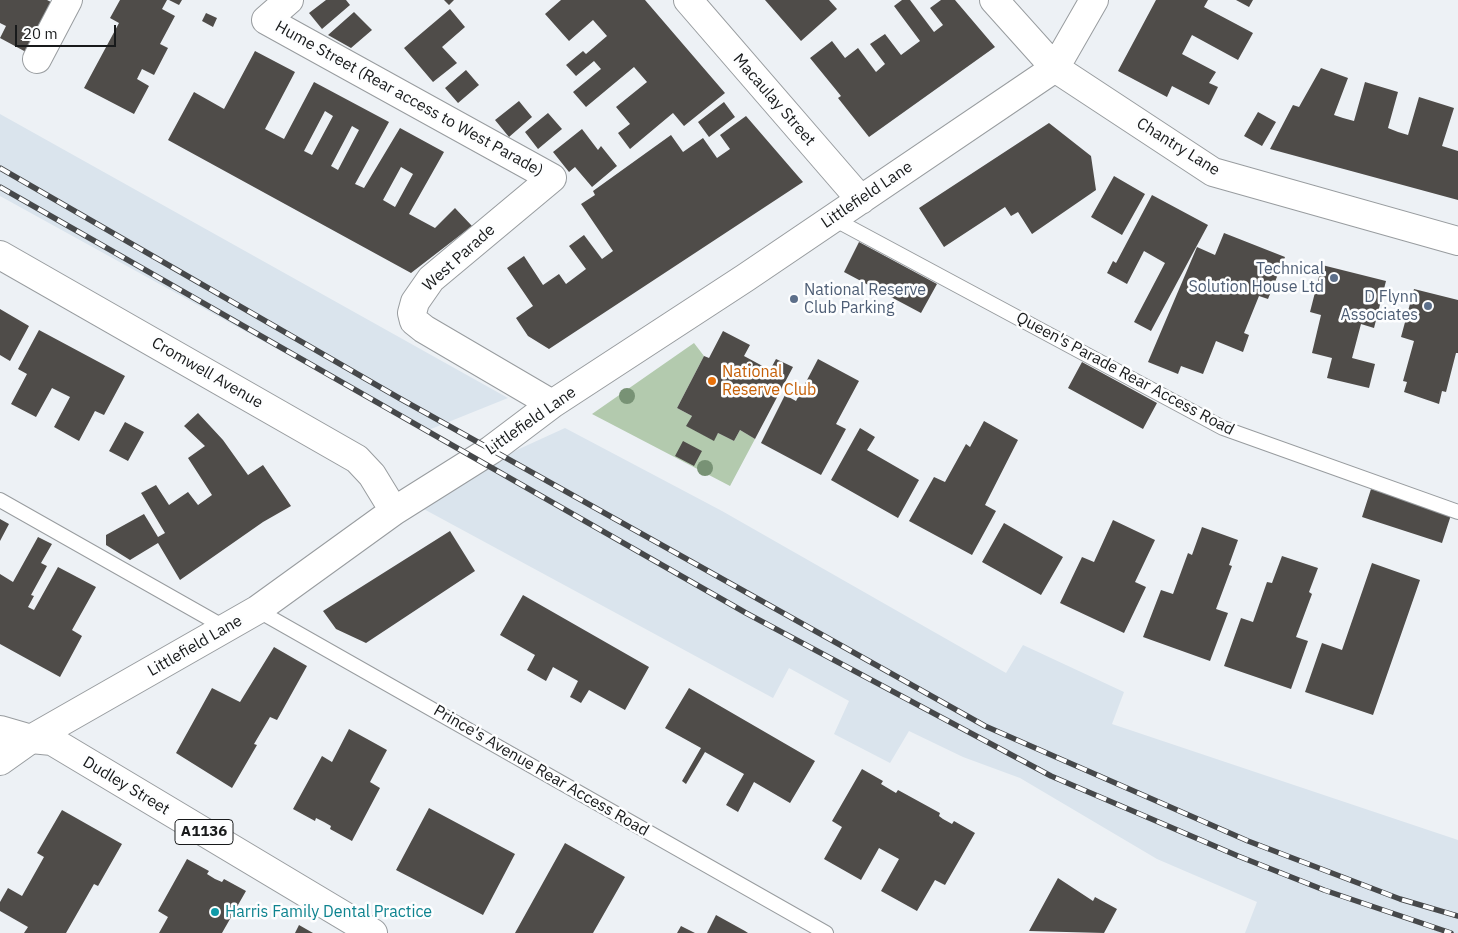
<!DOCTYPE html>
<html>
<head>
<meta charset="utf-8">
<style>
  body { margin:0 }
  #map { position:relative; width:1458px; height:933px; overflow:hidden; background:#edf1f5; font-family:"IBM Plex Sans",sans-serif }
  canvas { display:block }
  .scale { position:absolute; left:15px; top:25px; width:101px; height:22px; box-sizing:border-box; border:2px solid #181a1b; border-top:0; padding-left:6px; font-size:15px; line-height:18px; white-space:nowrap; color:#181a1b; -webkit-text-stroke:4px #fdfeff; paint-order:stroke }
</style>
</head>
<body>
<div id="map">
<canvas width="1458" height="933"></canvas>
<div class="scale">20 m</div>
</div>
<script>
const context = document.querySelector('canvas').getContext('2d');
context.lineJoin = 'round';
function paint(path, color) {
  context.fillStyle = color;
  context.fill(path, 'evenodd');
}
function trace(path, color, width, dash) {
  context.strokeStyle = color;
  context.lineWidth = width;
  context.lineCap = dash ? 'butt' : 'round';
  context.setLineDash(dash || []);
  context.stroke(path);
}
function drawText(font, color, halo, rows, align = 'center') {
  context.font = font + ' "IBM Plex Sans",sans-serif';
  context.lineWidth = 5;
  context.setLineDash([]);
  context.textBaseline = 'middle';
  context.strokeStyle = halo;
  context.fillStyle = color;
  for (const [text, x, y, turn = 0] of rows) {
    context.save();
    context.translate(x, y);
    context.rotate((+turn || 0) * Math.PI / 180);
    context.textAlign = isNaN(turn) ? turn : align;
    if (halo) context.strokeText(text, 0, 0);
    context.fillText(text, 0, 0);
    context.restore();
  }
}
const built = new Path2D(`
  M0,114L508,398L426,431L0,196Z
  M565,428L722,511L1006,673L1023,645L1124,692L1112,724L1458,840V933H1245L1257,902L1157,859L1020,778L963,757L909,731L890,763L834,734L849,701L789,668L773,698L420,507L484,465Z`);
const green = new Path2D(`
  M694,343L704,356L677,408L692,416L687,426L713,440L718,433L734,441L740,430L755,439L730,486L592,414Z`);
const building = new Path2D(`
  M0,0H47L53,3L26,52L0,38L6,26L0,23Z
  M120,0H167L162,9L175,16L160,44L168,48L154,75L142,69L137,79L149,86L134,114L84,88L119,23L110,18Z
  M169,0H182L179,5Z
  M326,0H346L350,5L322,29L309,13Z
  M444,0H454L449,5Z
  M561,0H645L725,93L684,126L673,113L630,149L618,133L630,124L616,107L647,82L634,67L586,107L573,92L601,69L594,61L576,76L566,65L583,51L586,54L607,36L593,20L569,41L545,14Z
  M765,0H829L837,9L801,41Z
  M902,0H910L934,32L943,25L930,8L941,0H955L995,47L869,137L838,98L841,96L810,58L832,41L845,58L858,48L876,72L885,64L870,44L885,34L901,55L920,41L894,6Z
  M1156,0H1208L1204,7L1253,33L1238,60L1192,35L1182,54L1216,72L1209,83L1218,87L1209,105L1172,86L1167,97L1118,71Z
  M1236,0H1253L1249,7Z
  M450,9L465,27L442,47L457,63L433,82L404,48Z
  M354,12L372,30L351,48L328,35Z
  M206,13L217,18L213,27L202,21Z
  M255,51L295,72L265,129L284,139L314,82L389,122L355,184L364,188L400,128L444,152L409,214L435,228L455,208L472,226L411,273L168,140L194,92L224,109ZM325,111L333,116L312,155L304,151ZM352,126L359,130L338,170L331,166ZM401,167L413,174L395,207L383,200Z
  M1321,68L1348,78L1334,115L1343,118L1354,121L1365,82L1398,92L1388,128L1398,132L1408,135L1419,97L1454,108L1442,146L1458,151V200L1270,149L1293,105L1299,107Z
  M466,70L479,85L458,103L445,88Z
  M519,101L532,117L509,137L495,120Z
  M724,102L735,117L709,137L698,122Z
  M1258,112L1276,122L1262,146L1244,136Z
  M548,113L562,129L538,149L525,132Z
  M746,116L803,182L549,349L528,336L516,318L533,306L507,268L524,256L543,285L559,274L566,284L586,269L569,246L584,235L602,259L613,251L581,204L595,195L593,191L671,135L683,152L703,138L717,158L730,149L720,135Z
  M1049,123L1091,156L1096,190L1032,234L1018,212L1011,216L1005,207L944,247L919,208Z
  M582,129L598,150L601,146L617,166L592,187L575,167L569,172L553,152Z
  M1114,176L1145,194L1122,235L1091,217Z
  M1152,195L1208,225L1151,331L1134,322L1165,263L1144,251L1127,284L1107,273L1113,261L1116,263Z
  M1224,233L1285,257L1268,299L1259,296L1244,333L1249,335L1243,352L1216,341L1203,374L1181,366L1178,374L1148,362L1197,247L1215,255Z
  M859,242L937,284L921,313L844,272Z
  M1322,265L1386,281L1374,328L1361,324L1352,358L1375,364L1369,388L1327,378L1332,358L1312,353L1321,315L1310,312Z
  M1414,289L1458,300V353H1456L1446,392L1442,391L1439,404L1404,392L1407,382L1403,381L1414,341L1401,337Z
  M0,309L29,326L10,361L0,355Z
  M39,330L125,376L104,415L95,411L79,441L54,427L70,397L52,388L36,417L11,404L27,374L18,369Z
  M723,331L750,345L744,356L770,370L776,359L793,367L755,439L740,430L734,441L718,433L714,441L686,426L692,416L677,408L704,356L709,358Z
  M818,359L859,381L836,424L846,429L821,475L761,443L785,395L796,401Z
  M1082,362L1157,403L1143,429L1068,388Z
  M198,413L223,440L248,475L263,465L291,506L263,522L180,580L158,543L130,560L106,545V535L144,514L158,537L165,533L141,493L156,485L169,505L188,492L198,505L212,495L188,458L205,446L184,426Z
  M984,421L1018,440L985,505L996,511L972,555L909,521L934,477L945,482L966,444L970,447Z
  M125,422L144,432L128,461L109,451Z
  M860,428L875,437L867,450L919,480L898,518L831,480Z
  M683,441L702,451L694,466L675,456Z
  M1371,489L1451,515L1442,543L1362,517Z
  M0,519L9,524L0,541Z
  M1113,520L1155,540L1135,582L1146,587L1124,633L1060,603L1082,557L1094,562Z
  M1004,523L1063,557L1041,595L982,562Z
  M1202,527L1238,540L1229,565L1232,566L1216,609L1228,613L1210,661L1143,637L1161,590L1173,594L1188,553L1192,555Z
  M450,531L475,571L366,643L336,629L323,611Z
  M38,537L52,544L41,563L47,566L31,595L34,596L28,607L34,610L58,567L96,587L72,630L82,636L60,677L0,644V574L13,582Z
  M1282,556L1318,568L1309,592L1312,594L1296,637L1308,641L1291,689L1224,666L1241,618L1253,622L1267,582L1272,583Z
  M1372,563L1420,580L1373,715L1305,692L1322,643L1342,650Z
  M523,595L649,667L625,710L589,690L581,703L574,699L570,697L578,681L553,667L546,681L527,670L535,655L500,635Z
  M274,647L307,666L277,720L270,717L254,744L257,745L232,788L176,753L212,688L240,702Z
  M689,688L815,761L790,803L754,782L738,812L726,805L744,774L705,752L686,784L682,781L701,748L665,728Z
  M349,729L387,750L370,782L380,788L352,841L330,829L331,826L324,822L316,818L315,821L293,809L322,756L332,762Z
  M862,769L883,781L881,784L896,793L898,790L940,813L939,816L943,819L952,824L954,821L975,833L945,885L935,880L917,911L881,891L899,859L879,848L861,880L824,859L842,827L832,821Z
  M429,808L515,854L483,915L396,870Z
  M62,810L122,844L98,886L94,884L66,933H24L28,927L0,911V902L8,888L22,896L44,857L37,853Z
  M565,843L625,877L593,933H515Z
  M187,859L209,871L207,874L215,879L222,882L224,879L246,891L222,933H159L168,917L158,911Z
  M1058,878L1093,901L1095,897L1117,909L1104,933L1029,931Z
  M716,915L745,931L748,933H707Z
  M299,925L313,933H295Z
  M681,926L695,933H677Z`);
const lane = new Path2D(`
  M832,218L1223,428L1458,512
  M0,500L226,628
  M257,610L826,933`);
const street = new Path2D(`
  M289,0L266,20L552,178L431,279L415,302L412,313L414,321L424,329L552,404
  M688,0L861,200
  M994,0L1055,68L1213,172L1458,241
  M37,59L68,0
  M0,255L357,459L372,475L394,511
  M0,761L31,739L257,610L394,511L491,450L552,404L745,278L1055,68L1094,0`);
const primary = new Path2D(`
  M0,730L31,739L52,741L373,933`);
const rail = new Path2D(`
  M0,168L399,398L985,726L1248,841L1400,899L1458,916
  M0,187L746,613L1051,776L1238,856L1324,890L1451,933`);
const trees = [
  [627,396],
  [705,468]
];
const markers = [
  [1334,278,5,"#5c6f8a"],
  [794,299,5,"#5c6f8a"],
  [1428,306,5,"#5c6f8a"],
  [712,381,5,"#e8710a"],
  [215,912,5,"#0f9aa8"]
];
const shields = [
  [204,832,58]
];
const shieldNames = [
  ["A1136",204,832]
];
const streetNames = [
  ["Hume Street (Rear access to West Parade)",409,99,29],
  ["Macaulay Street",774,100,49],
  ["Chantry Lane",1178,147,32],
  ["Littlefield Lane",867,195,-34],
  ["West Parade",459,258,-42],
  ["Cromwell Avenue",207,373,30],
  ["Queen's Parade Rear Access Road",1125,374,28],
  ["Littlefield Lane",531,421,-35],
  ["Littlefield Lane",195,646,-30],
  ["Prince's Avenue Rear Access Road",541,771,30],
  ["Dudley Street",126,786,31]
];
const serviceNames = [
  ["Technical",1324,269],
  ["Solution House Ltd",1324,287],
  ["National Reserve",804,290,"left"],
  ["Club Parking",804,308,"left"],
  ["D Flynn",1418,297],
  ["Associates",1418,315]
];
const foodNames = [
  ["National",722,372],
  ["Reserve Club",722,390]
];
const cultureNames = [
  ["Harris Family Dental Practice",225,912]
];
paint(built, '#dae4ed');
paint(green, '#b3caae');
paint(building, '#4f4c49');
trace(lane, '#989c9f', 16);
trace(street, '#989c9f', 30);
trace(primary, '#989c9f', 30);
trace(lane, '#fff', 14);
trace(street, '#fff', 28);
trace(primary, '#fff', 28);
trace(rail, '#46484a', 5.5);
trace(rail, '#fdfeff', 4, [11]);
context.fillStyle = '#789275';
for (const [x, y] of trees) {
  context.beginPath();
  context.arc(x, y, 8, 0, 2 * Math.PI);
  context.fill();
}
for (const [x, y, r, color] of markers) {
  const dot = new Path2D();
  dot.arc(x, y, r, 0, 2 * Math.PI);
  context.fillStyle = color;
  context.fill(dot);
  trace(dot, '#fdfeff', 2);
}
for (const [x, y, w] of shields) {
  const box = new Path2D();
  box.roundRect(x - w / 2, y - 12.5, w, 25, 4);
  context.fillStyle = '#fdfeff';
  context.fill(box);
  trace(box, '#181a1b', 1);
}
drawText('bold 15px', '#181a1b', null, shieldNames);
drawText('16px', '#181a1b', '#fdfeff', streetNames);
drawText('16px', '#4e5e75', '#fdfeff', serviceNames, 'right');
drawText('16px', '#c56008', '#fdfeff', foodNames, 'left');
drawText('16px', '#0d838f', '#fdfeff', cultureNames, 'left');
</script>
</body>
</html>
